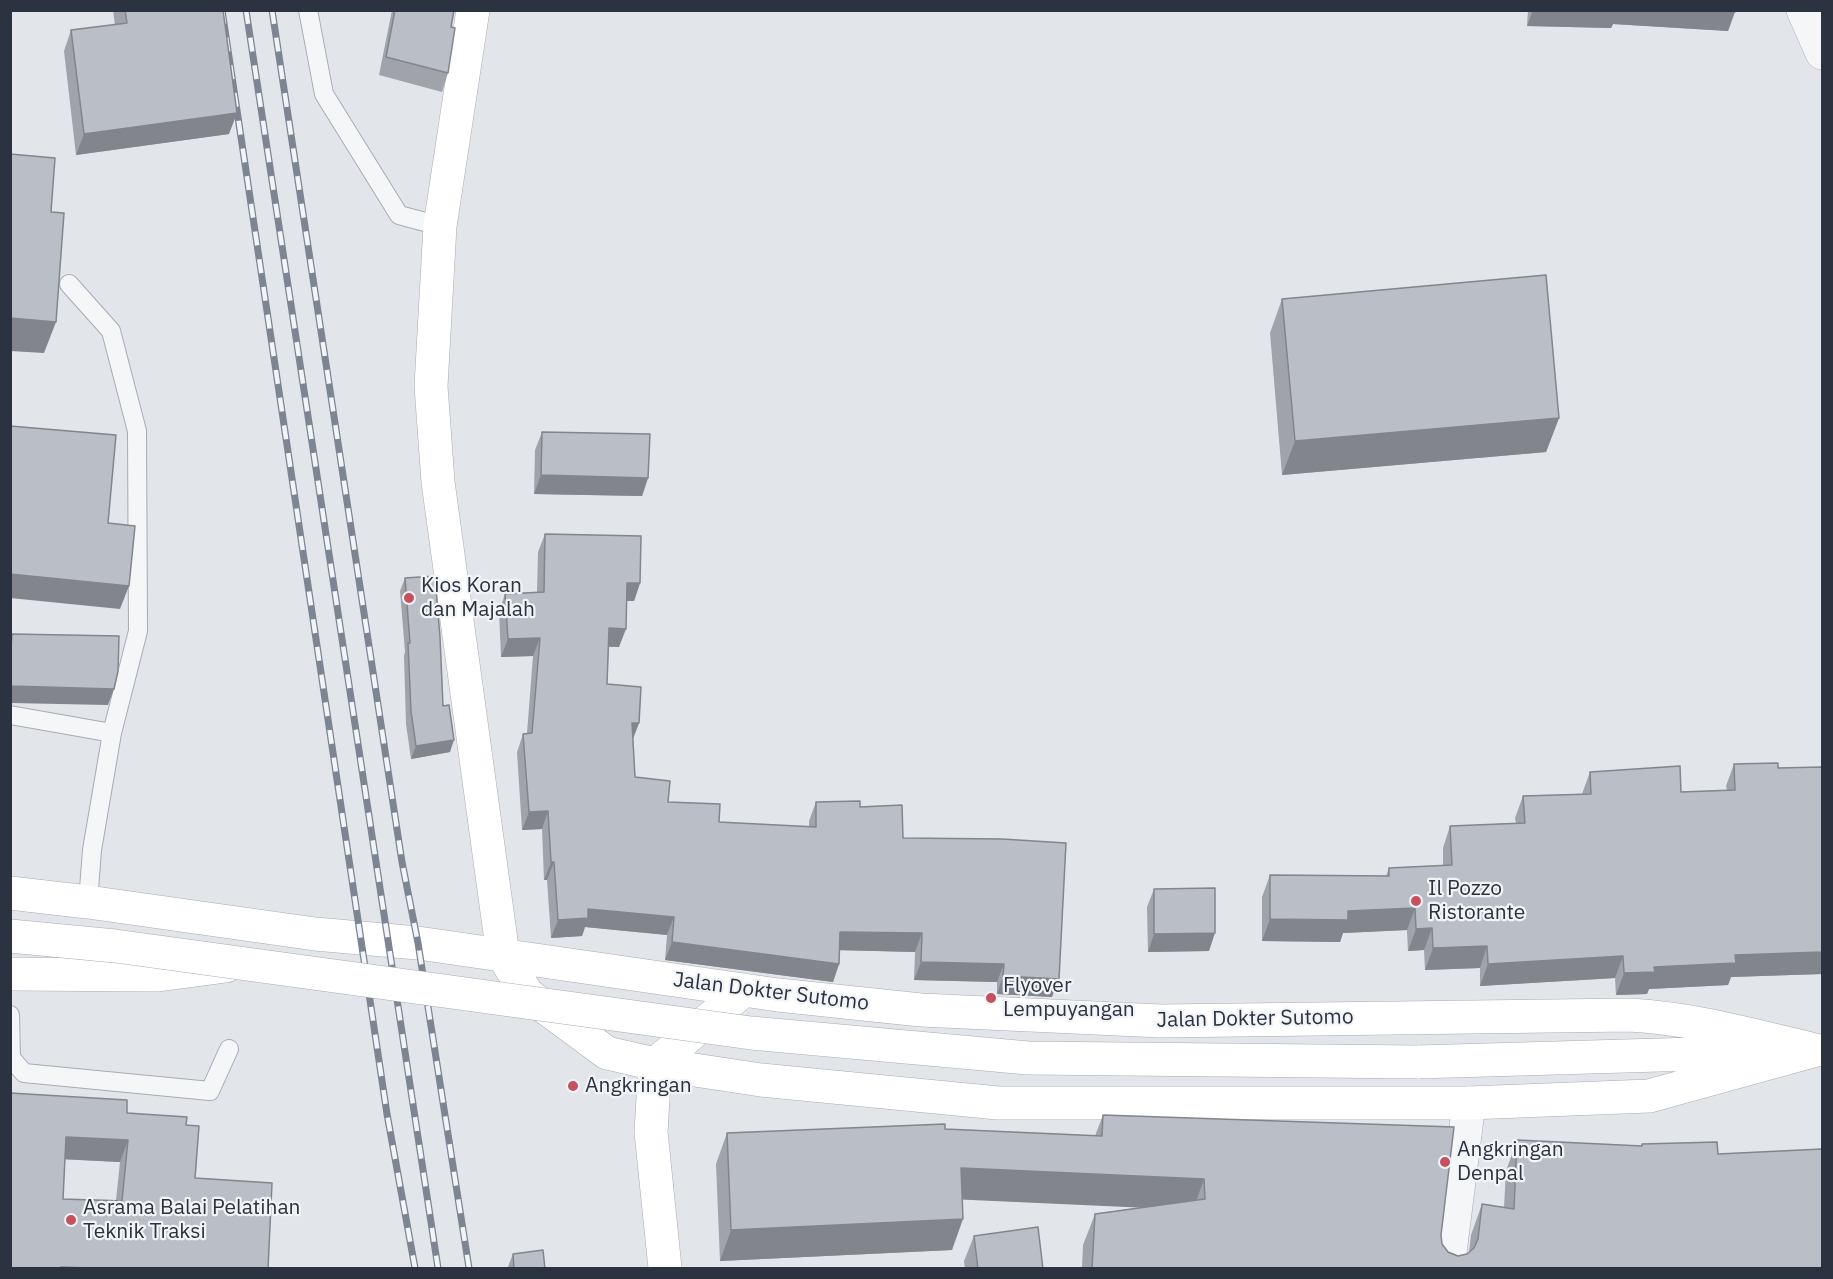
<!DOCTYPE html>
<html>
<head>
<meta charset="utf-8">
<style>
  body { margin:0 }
  #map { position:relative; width:1833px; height:1279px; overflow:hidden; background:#e2e5ea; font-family:"IBM Plex Sans",sans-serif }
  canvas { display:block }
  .frame { position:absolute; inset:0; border:12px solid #2b3341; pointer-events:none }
</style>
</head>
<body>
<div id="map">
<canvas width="1833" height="1279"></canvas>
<div class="frame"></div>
</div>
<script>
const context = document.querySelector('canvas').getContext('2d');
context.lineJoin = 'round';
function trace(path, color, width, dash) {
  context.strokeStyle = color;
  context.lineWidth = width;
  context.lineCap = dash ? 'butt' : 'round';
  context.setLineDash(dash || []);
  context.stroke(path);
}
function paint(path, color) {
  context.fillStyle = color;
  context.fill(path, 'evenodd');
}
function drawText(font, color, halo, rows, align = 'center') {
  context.font = font + ' "IBM Plex Sans",sans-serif';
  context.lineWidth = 4.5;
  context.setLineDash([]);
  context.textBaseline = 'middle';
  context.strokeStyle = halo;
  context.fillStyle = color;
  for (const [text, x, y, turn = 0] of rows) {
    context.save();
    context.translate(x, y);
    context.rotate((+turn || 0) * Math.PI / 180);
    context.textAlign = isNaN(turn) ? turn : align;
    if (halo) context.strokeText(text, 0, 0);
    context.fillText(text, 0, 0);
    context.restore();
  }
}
const lane = new Path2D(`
  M308,10L324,94L399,215L440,226
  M69,284L111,331L137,431L138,631L112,733L92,850L88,902
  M10,715L112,733
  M10,1015L11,1058L24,1073L210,1091L229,1049`);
const street = new Path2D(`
  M1803,10L1822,53
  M1448,1268L1469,1103`);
const secondary = new Path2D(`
  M473,10L440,226L431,386L438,482L503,955L527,994L607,1053L655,1064L761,1080L998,1103H1469L1649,1096L1816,1050
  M10,893L88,902L315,934L418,943L778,995L921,1010L1161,1021L1629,1015C1691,1018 1751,1035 1811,1049
  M10,974L158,975L226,966
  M1417,1062L1764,1052
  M665,1268L651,1132L655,1064L744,990`);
const rail = new Path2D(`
  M222,10L387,1114L415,1268
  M246,10L438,1268
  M272,10L402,862L418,943L469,1268`);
const secondaryBridge = new Path2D(`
  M10,936L115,946L751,1033L1028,1058L1417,1062`);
const wall = new Path2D(`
  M113,10H223L229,134L76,155L64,51L71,30L115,25Z
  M392,10H454L451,27L448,73L442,92L379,75Z
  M1528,10H1735L1728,31L1613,24L1611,28L1527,26Z
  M1282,299L1559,418L1546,452L1282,475L1270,333Z
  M542,432L648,478L642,496L534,494L535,450Z
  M545,534L640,583L634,601H626L619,647H609L607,684L639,723L633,739L635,777L668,802L719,822L809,827V821L816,802L860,807L903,838L1052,997L997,994V982L914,980L915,952L840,950L839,964L833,982L665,960L667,935L585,927L582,936L551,938L547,880H544L542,829L522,830L517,752L523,734L527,733L533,656L501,657L499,612L505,594L537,592L538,552Z
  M405,578L443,706L450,752L411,759L406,724L404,656L405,652L400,591Z
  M1734,764L1778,768L1822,767V974L1731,977L1728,985L1649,989L1647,994L1616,995L1615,978L1480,986V968L1425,970L1424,950L1408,951L1407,930L1343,933L1340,942L1262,941V897L1270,875L1386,876L1389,868L1443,866V848L1450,826L1516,823L1515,818L1523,796L1582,794L1590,772L1681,792L1727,790L1726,786Z
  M1154,889L1209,951L1148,952L1147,907Z
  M10,1093L127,1113L186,1125L195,1178L10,1269ZM65,1159L120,1162L116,1200L63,1199Z
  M1103,1115L1441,1235L1442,1244L1448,1252L1458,1256L1467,1254L1469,1252L1471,1235L1482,1204L1504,1207L1506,1171L1517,1140L1641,1146L1642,1144L1718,1154L1822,1269H1082L1083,1245L1095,1214L1142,1207L962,1199L952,1250L720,1261L716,1164L727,1133L945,1129L1095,1136Z
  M974,1236L1043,1269H965L964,1261Z
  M513,1254L545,1269H507Z`);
const shadedWall = new Path2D(`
  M1533,10H1715L1735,12L1728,31L1613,24L1611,28L1527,26Z
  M237,113L229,134L76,155L84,134Z
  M10,318L56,322L44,353L10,351Z
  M1559,418L1546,452L1282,475L1295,441Z
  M541,475L648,478L642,496L534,494Z
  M10,574L129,586L120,609L10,598Z
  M627,583H640L634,601H620Z
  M609,628L626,629L619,647L603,646Z
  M540,638L533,656L501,657L508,639Z
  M10,686L114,689L108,705L10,703Z
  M632,723H639L632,741Z
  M454,740L450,752L411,759L416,746Z
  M548,811L542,829L522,830L529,812Z
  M551,862H554L547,880H544Z
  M1415,908L1407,930L1343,933L1340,942L1262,941L1270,919L1348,911Z
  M588,909L674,917L667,935L585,927L582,936L551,938L558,920Z
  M1432,928L1424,950L1408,951L1416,929Z
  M840,932L922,933L915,952L833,950Z
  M1215,933L1209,951L1148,952L1154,934Z
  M672,942L839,964L833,982L665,960Z
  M1487,946L1480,968L1425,970L1433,948Z
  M1822,952V974L1731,977L1728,985L1649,989L1647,994L1616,995L1624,973L1654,967L1735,955Z
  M1623,956L1615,978L1480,986L1488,964Z
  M921,962L1004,964L997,982L914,980Z
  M1003,976L1059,979L1052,997L997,994Z
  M66,1137L128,1140L120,1162L58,1159Z
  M961,1168L1204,1179L1193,1210L950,1199Z
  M963,1219L952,1250L720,1261L731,1230Z
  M61,1267L119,1269H61Z`);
const building = new Path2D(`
  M125,10H223L237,113L84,134L71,30L127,23Z
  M395,10H454L451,27L455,28L448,73L386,57Z
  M1715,10H1735V12Z
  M10,154L55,158L51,212L64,213L56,322L10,318Z
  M1546,275L1559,418L1295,441L1282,299Z
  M10,426L116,435L108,523L135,526L129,586L10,574Z
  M542,432L650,434L648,478L541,475Z
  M545,534L641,536L640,583H627L626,629L609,628L607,684L641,687L639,723H632L635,777L670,781L668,802L720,804L719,822L816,827V802L860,801V807L902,805L903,838L1002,839L1066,843L1059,979L1003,976L1004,964L921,962L922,933L840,932L839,964L672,942L674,917L588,909V918L558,920L554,862H551L548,811L529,812L523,734L532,733L540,638L508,639L505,594L544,592Z
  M435,576L440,637L443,706L449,705L454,740L416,746L411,711L408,643H410L405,578Z
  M12,634L119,636L118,671L114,689L10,686V648H11Z
  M1778,763V768L1822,767V952L1735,955L1736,963L1654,967L1655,972L1624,973L1623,956L1488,964L1487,946L1433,948L1432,928L1416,929L1415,908L1348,911V920L1270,919V875L1389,876V868L1452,865L1450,826L1525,823L1523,796L1591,794L1590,772L1680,766L1681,792L1735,790L1734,764Z
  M1215,888V933L1154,934V889Z
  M10,1093L127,1100V1113L187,1117L186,1125L199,1126L195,1178L272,1183L268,1269H119L61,1267V1269H10ZM66,1137L128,1140L122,1201L63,1199Z
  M1103,1115L1454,1127L1441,1235L1442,1244L1448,1252L1458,1256L1467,1254L1474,1248L1478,1239L1482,1204L1514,1209L1517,1140L1642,1146V1144L1717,1142L1718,1154L1822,1149V1269H1092L1095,1214L1205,1199L1204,1179L961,1168L963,1219L731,1230L727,1133L945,1124V1129L1102,1136Z
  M1038,1227L1043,1269H978L974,1236Z
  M543,1250L545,1269H514L513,1254Z`);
const markers = [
  [409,598,6,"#c5515f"],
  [1416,901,6,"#c5515f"],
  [991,998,6,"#c5515f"],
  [573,1086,6,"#c5515f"],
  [1445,1162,6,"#c5515f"],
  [71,1220,6,"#c5515f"]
];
const poiNames = [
  ["Kios Koran",421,586],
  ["dan Majalah",421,610],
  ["Il Pozzo",1428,889],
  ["Ristorante",1428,913],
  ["Flyover",1003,986],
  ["Lempuyangan",1003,1010],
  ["Angkringan",585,1086],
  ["Angkringan",1457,1150],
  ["Denpal",1457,1174],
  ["Asrama Balai Pelatihan",83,1208],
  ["Teknik Traksi",83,1232]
];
const streetNames = [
  ["Jalan Dokter Sutomo",771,992,7],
  ["Jalan Dokter Sutomo",1255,1019,-1]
];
trace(lane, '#a7acb4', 20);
trace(street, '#a7acb4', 34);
trace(secondary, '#a7acb4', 34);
trace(lane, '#f5f6f8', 18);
trace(street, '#f5f6f8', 33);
trace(secondary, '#fff', 33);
trace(rail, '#7d8492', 7);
trace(rail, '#f2f4f7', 4.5, [14]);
trace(secondaryBridge, '#a7acb4', 34, []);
trace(secondaryBridge, '#fff', 33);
paint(wall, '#a0a3aa');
paint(shadedWall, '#82858b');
paint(building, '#babec6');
trace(building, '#82858b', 1.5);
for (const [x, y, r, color] of markers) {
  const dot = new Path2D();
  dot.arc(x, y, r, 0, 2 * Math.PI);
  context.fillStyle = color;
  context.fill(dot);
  trace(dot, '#f2f4f7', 2);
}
drawText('21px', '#2b3341', '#f2f4f7', poiNames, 'left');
drawText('21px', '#2b3341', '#f2f4f7', streetNames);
</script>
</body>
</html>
